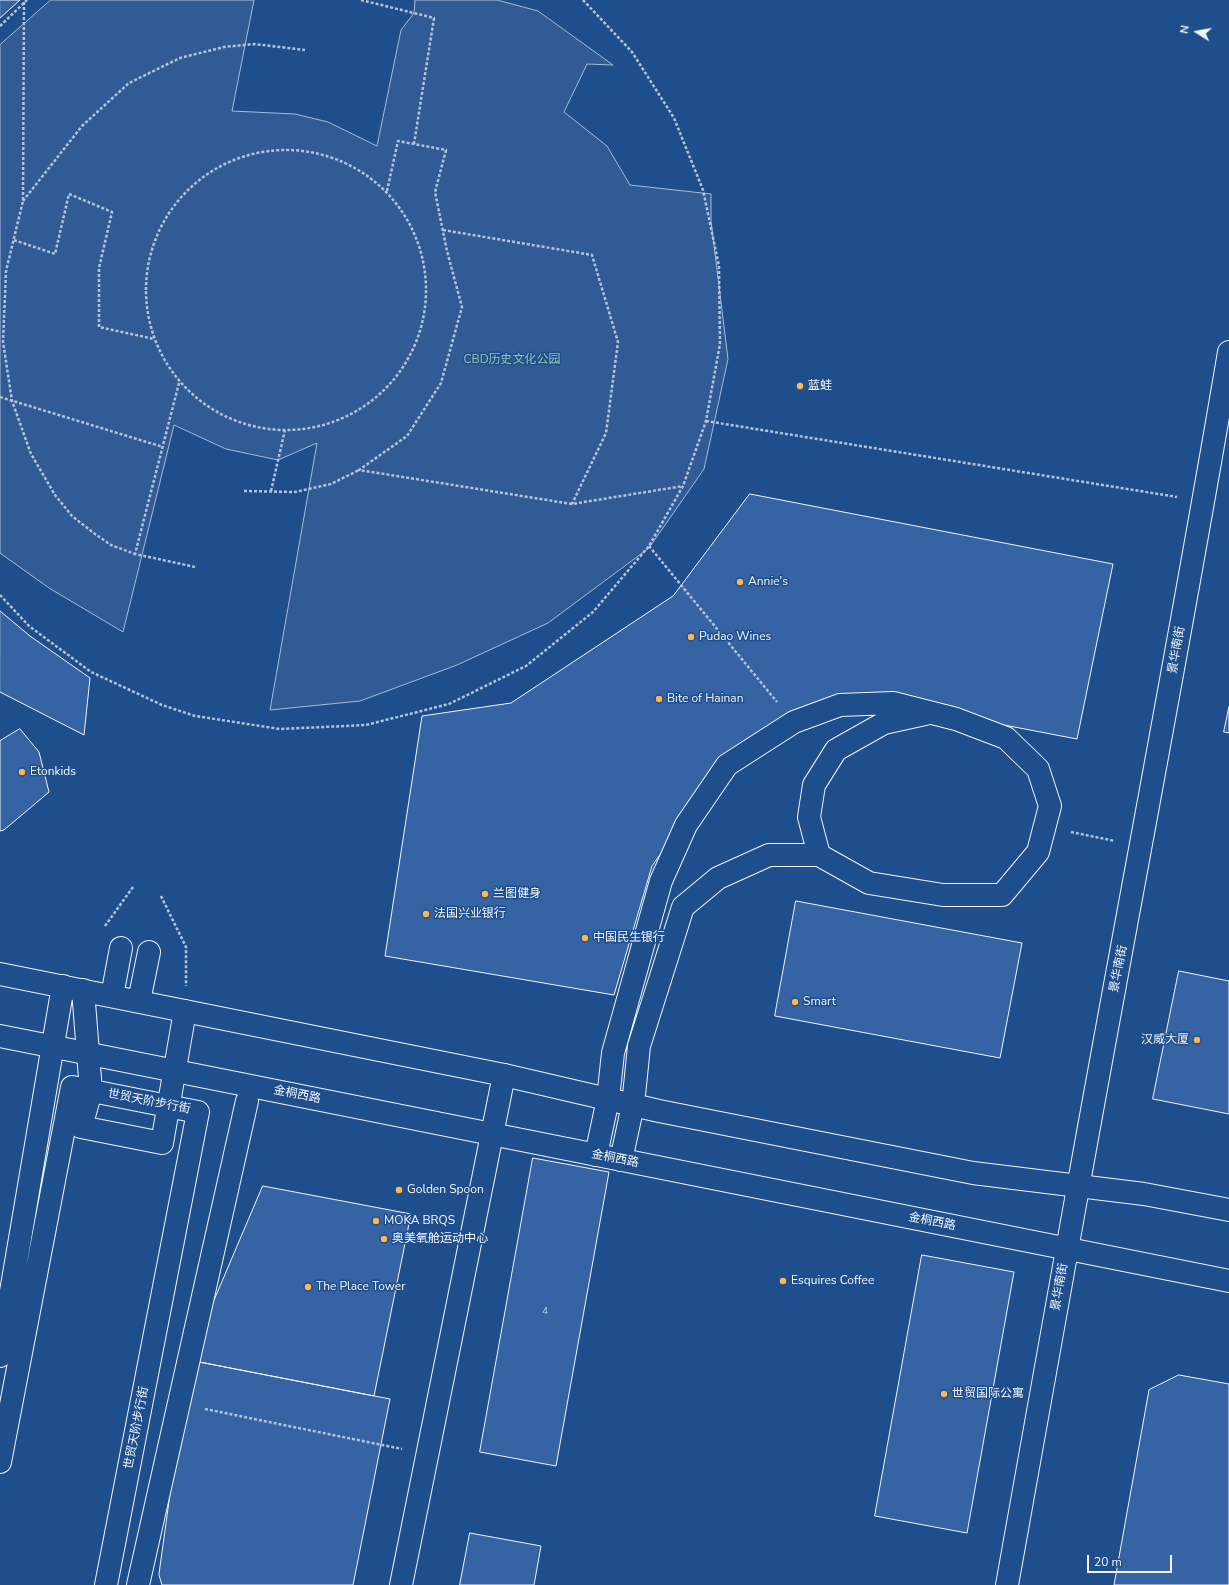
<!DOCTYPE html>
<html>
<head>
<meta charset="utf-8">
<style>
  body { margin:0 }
  #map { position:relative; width:1229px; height:1585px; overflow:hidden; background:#1f4e8c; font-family:"Nunito Sans",sans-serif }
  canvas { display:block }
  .north { position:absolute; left:1177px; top:12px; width:40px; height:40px; -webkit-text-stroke:3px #1f4e8c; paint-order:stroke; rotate:281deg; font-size:11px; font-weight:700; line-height:16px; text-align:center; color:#f2f6ff }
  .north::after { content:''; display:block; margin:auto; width:14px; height:18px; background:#f2f6ff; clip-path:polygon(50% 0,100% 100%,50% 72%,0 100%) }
  .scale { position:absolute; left:1087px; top:1555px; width:85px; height:18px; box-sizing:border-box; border:2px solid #f2f6ff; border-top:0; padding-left:5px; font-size:12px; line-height:14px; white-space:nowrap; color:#f2f6ff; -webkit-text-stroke:3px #1f4e8c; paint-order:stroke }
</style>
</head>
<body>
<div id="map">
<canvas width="1229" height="1585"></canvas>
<div class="north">N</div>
<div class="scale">20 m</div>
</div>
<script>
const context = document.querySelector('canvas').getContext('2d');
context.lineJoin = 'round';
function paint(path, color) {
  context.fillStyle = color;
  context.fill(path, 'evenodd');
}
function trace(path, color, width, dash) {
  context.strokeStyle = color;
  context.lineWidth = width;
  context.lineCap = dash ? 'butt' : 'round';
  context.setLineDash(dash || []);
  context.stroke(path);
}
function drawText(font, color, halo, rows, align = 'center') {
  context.font = font + ' "Nunito Sans","Noto Sans SC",sans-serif';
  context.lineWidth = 3;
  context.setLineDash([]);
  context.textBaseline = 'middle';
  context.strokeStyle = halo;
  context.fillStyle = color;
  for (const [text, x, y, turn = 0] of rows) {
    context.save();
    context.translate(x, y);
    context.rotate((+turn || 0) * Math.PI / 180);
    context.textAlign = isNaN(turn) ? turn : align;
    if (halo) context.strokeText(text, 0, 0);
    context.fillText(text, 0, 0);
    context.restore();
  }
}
const green = new Path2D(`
  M51,0H254L232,111L295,114L328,122L377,146L401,30L414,13L415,0H497L538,11L613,65L587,64L564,112L607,146L630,185L711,194V221L728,359L704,469L649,548L548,623L457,665L360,701L270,710L317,443L278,460L226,449L174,425L123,632L49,588L0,553V45Z`);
const building = new Path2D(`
  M0,0H20L0,18Z
  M750,494L1113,564L1077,739L884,702L735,750L652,866L614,995L385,956L422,716L511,703L673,596Z
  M0,611L30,636L90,678L84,735L0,692Z
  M1229,707V733L1224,732Z
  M20,729L39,752L49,792L4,830L0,831V741Z
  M796,901L1022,943L1000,1058L775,1016Z
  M1179,971L1229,981V1114L1153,1099Z
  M533,1158L609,1172L556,1466L480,1452Z
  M263,1186L411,1214L374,1396L189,1360Z
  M922,1255L1014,1272L967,1533L875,1516Z
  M189,1360L390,1399L353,1585H162L159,1575Z
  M1179,1375L1229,1384V1585H1114L1149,1390Z
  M470,1533L541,1546L534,1585H460Z`);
const path = new Path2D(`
  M361,0L434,18L414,144
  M24,2L23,201L6,271L3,342L12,401L31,454L55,495L72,516L95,534L111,545L135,554
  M0,26L27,0
  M146 290a140 140 0 1 1 280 0a140 140 0 1 1-280 0Z
  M387,191L398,141L446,150L435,192L447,251L462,307L441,383L407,436L359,470L572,504L683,486
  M23,201L82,126L129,83L180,58L224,47L254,44L305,50
  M443,230L592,255L618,342L606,433L572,504
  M14,240L55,254L69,194L112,212L99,268V327L154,339
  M179,383L135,554L195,567
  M0,397L163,447
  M706,421L1177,497
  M244,491L295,492L331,484L359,470
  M271,491L285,430
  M649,546L777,702
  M0,595L29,626L91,672L162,705L195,716L280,729L366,725L449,704L526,666L593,612L649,546L683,486L706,421L720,344L719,266L703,190L674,118L632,52L583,0
  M1071,832L1115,841
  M161,896L186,947V986
  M105,926L133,887
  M205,1409L402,1449`);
const minor = new Path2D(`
  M819,855L809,817L814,785L836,750L884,723L925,714
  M83,990L91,1091L81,1127L162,1143L185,1011
  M112,996L121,948
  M139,1001L149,952
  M596,1155L608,1099L613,1053L661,881L686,825L727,765L794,722L840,705L893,703L956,719L1006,738L1038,769L1050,806L1038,852L1002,895H943L869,883L819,855H769L718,878L683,907L639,1046L633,1105L621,1160
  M0,1356L63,986
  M0,1462L72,1087L198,1112L106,1585
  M138,1585L247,1101
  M401,1585L504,1075
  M1007,1585C1031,1453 1054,1320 1078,1188C1128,909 1182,631 1229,352`);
const major = new Path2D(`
  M0,974L504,1075L659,1111L973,1173L1144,1194L1229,1210
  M0,1036L1229,1281`);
const markers = [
  [800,386,4,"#ffb74d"],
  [740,582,4,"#ffb74d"],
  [691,637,4,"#ffb74d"],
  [659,699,4,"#ffb74d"],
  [22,772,4,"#ffb74d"],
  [485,894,4,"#ffb74d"],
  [426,914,4,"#ffb74d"],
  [585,938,4,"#ffb74d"],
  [795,1002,4,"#ffb74d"],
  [1197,1040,4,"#ffb74d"],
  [399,1190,4,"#ffb74d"],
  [376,1221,4,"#ffb74d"],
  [384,1239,4,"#ffb74d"],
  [783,1281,4,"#ffb74d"],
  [308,1287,4,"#ffb74d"],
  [944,1394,4,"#ffb74d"]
];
const numberNames = [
  ["4",545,1312]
];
const parkNames = [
  ["CBD历史文化公园",512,360]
];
const poiNames = [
  ["蓝蛙",808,386],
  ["Annie's",748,582],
  ["Pudao Wines",699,637],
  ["Bite of Hainan",667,699],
  ["Etonkids",30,772],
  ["兰图健身",493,894],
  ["法国兴业银行",434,914],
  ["中国民生银行",593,938],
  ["Smart",803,1002],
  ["汉威大厦",1189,1040,"right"],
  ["Golden Spoon",407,1190],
  ["MOKA BRQS",384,1221],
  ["奥美氧舱运动中心",392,1239],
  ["Esquires Coffee",791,1281],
  ["The Place Tower",316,1287],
  ["世贸国际公寓",952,1394]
];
const streetNames = [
  ["景华南街",1177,650,-80],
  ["景华南街",1119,969,-79],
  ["金桐西路",297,1095,11],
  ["世贸天阶步行街",149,1102,11],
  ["金桐西路",615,1159,11],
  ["金桐西路",932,1222,11],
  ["景华南街",1060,1287,-80],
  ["世贸天阶步行街",137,1428,-79]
];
paint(green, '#305b95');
trace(green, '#a8bbd7', 1);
paint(building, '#3563a3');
trace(building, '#f2f6ff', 1);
trace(minor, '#f2f6ff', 24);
trace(major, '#f2f6ff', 24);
trace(path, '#b3c4dc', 2.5, [3, 2]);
trace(minor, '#1f4e8c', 22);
trace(major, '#1f4e8c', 22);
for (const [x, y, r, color] of markers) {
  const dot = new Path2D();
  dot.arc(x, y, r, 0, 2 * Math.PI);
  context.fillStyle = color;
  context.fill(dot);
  trace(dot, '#1f4e8c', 1.5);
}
drawText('10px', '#c3d1e8', null, numberNames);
drawText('12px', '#97c8a6', '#1f4e8c', parkNames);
drawText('12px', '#f2f6ff', '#1f4e8c', poiNames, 'left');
drawText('12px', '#f2f6ff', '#1f4e8c', streetNames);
</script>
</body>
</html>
